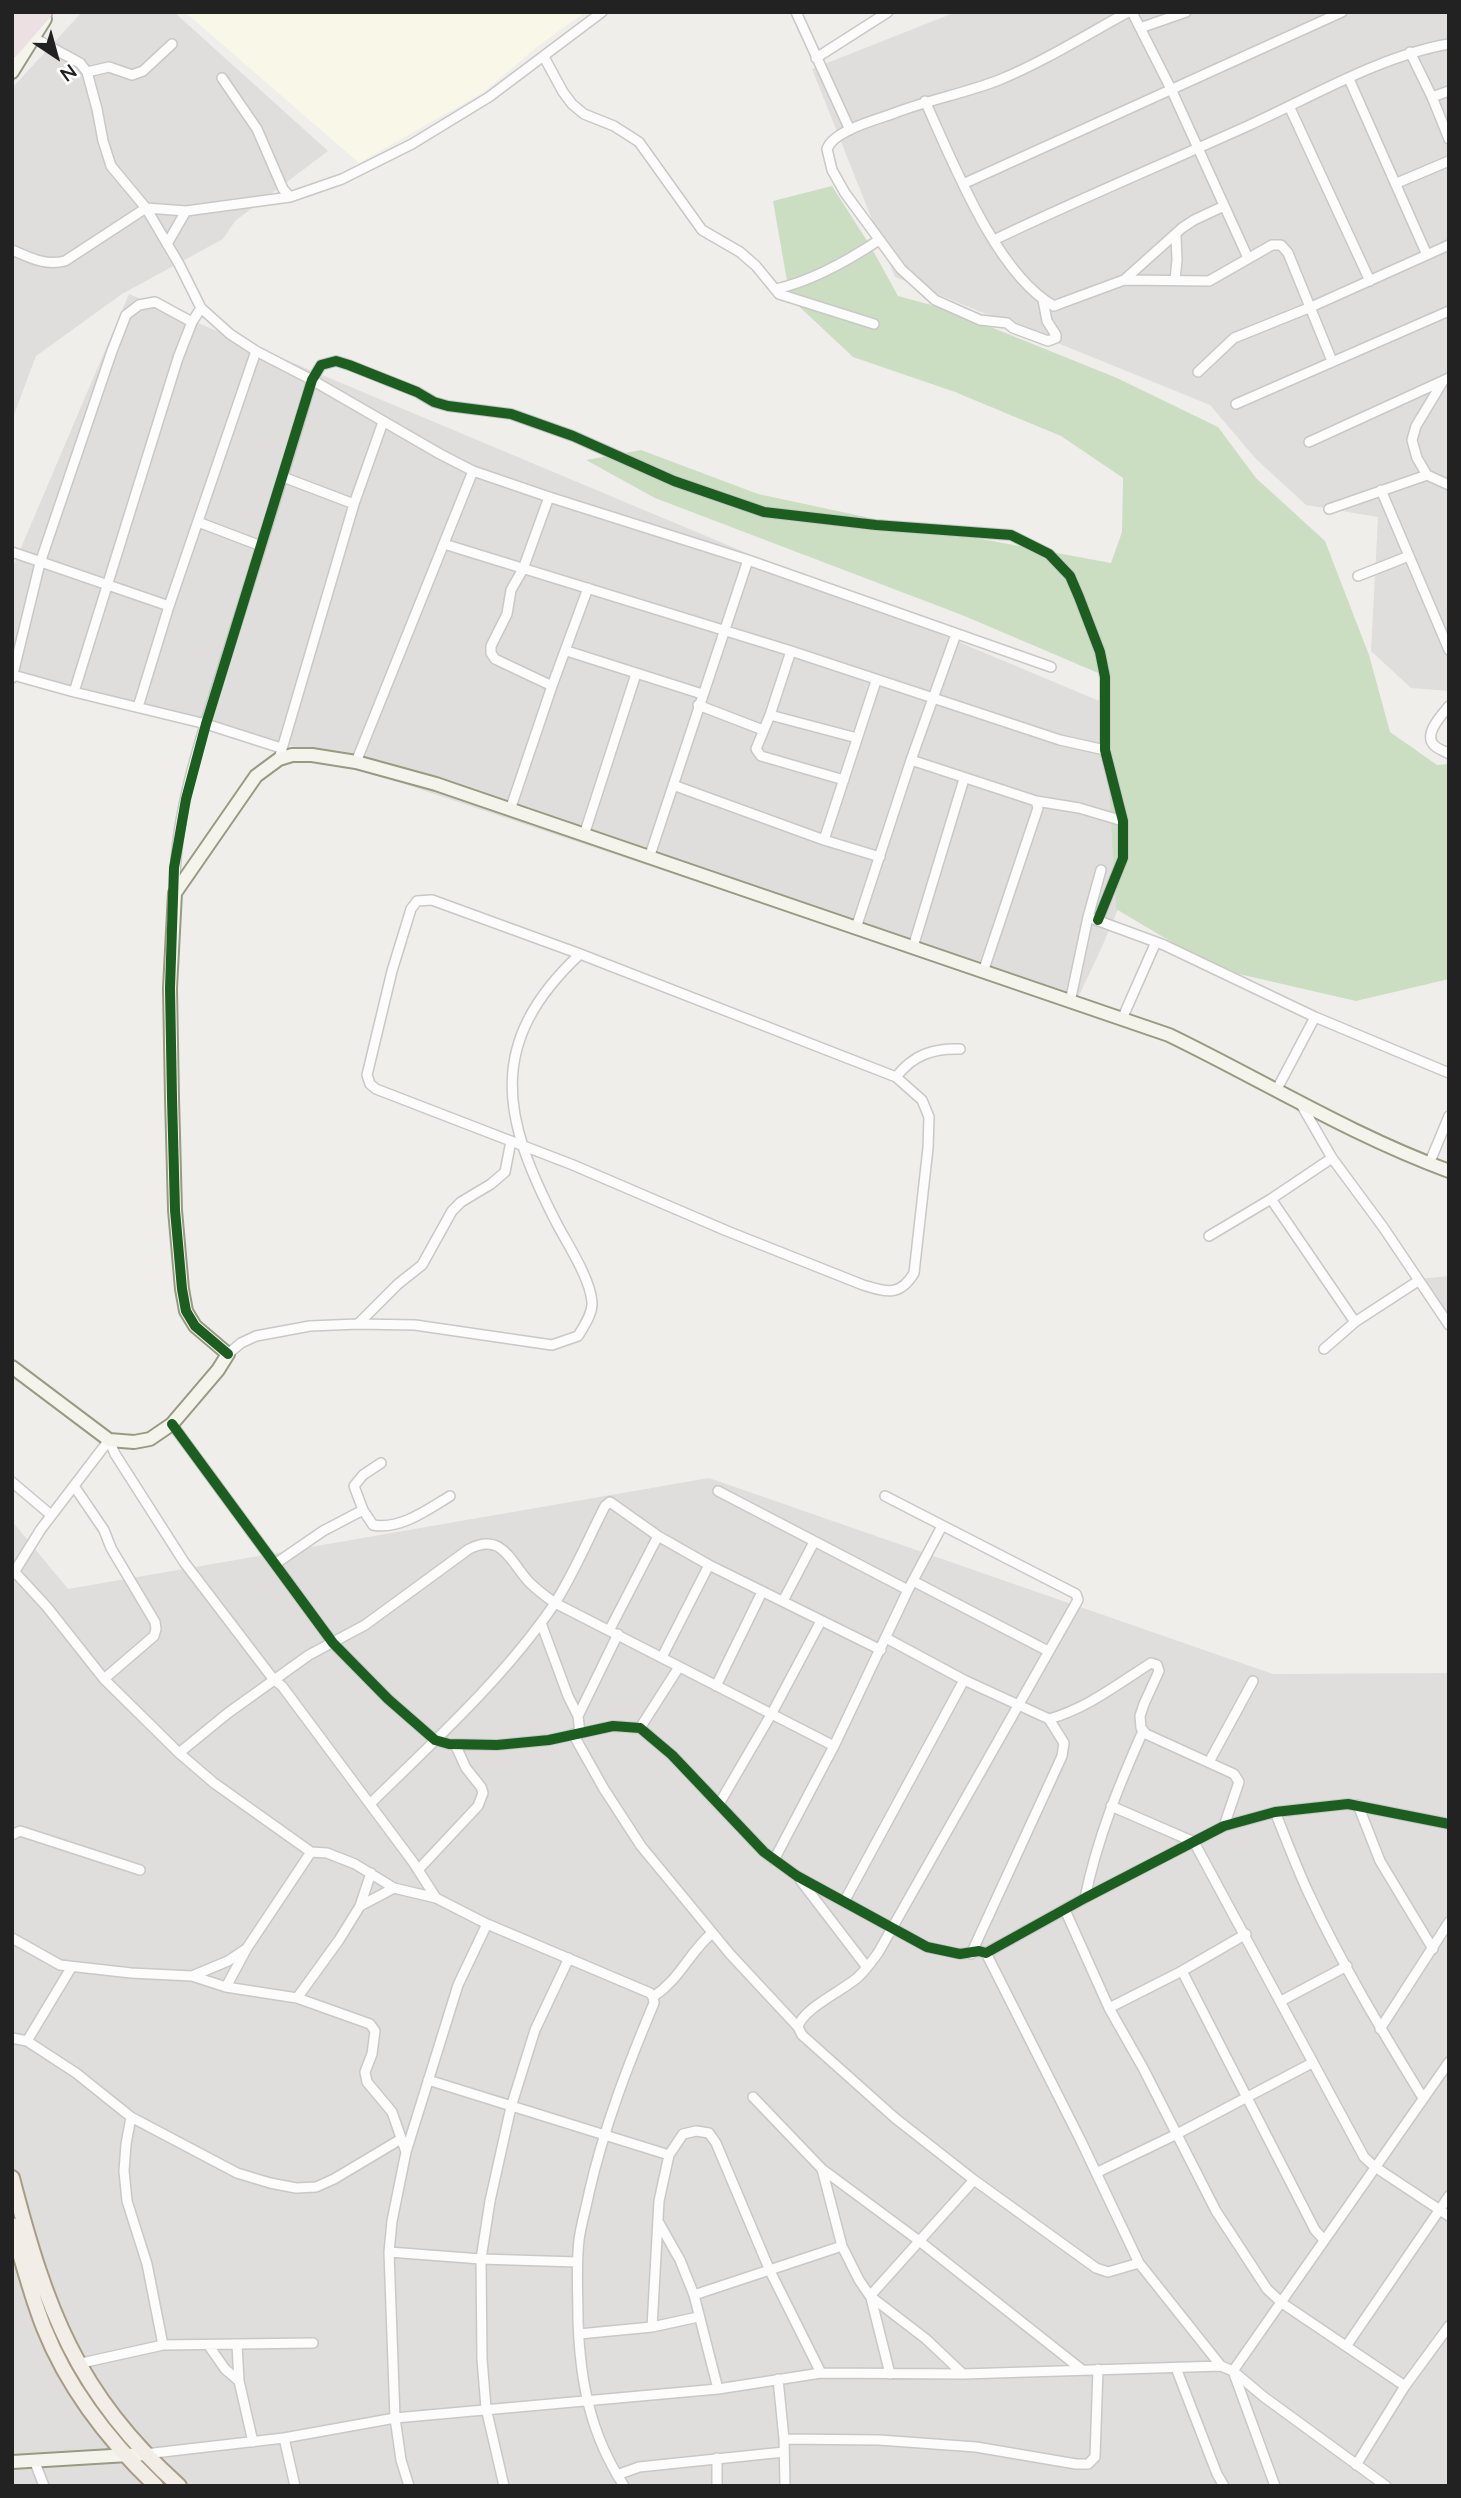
<!DOCTYPE html>
<html>
<head>
<meta charset="utf-8">
<style>
  body { margin:0 }
  #map { position:relative; width:1461px; height:2498px; overflow:hidden; background:#f0eeeb; font-family:Lato,sans-serif }
  canvas { display:block }
  .frame { position:absolute; inset:0; border:14px solid #222; pointer-events:none }
  .north { position:absolute; left:21px; top:21px; width:70px; height:70px; -webkit-text-stroke:5px #fff; paint-order:stroke; rotate:144deg; font-size:19px; font-weight:700; line-height:28px; text-align:center; color:#222 }
  .north::after { content:''; display:block; margin:auto; width:24px; height:32px; background:#222; clip-path:polygon(50% 0,100% 100%,50% 72%,0 100%) }
</style>
</head>
<body>
<div id="map">
<canvas width="1461" height="2498"></canvas>
<div class="frame"></div>
<div class="north">N</div>
</div>
<script>
const context = document.querySelector('canvas').getContext('2d');
context.lineJoin = 'round';
function paint(path, color) {
  context.fillStyle = color;
  context.fill(path, 'evenodd');
}
function trace(path, color, width, dash) {
  context.strokeStyle = color;
  context.lineWidth = width;
  context.lineCap = dash ? 'butt' : 'round';
  context.setLineDash(dash || []);
  context.stroke(path);
}
const residential = new Path2D(`
  M82,12H174L328,151L235,221L223,239L122,294L36,356L12,420V88Z
  M956,12H1449V691L1411,688L1371,651L1378,517L1306,505L1256,459L1210,405L895,277L812,69Z
  M129,294L1190,739L1102,947L1073,1008L285,744L12,679V569Z
  M1449,1276V1320L1420,1279Z
  M709,1478L1273,1674L1449,1673V2486H12V1521L68,1589Z`);
const education = new Path2D(`
  M185,12H585L537,47L484,92L359,163Z`);
const forest = new Path2D(`
  M832,186L871,247L898,296L946,309L1117,378L1218,427L1256,478L1325,541L1369,655L1390,732L1437,765L1449,764V979L1356,1001L1217,969L1116,909L1103,675L962,615L655,498L586,460L641,450L758,494L884,521L1111,563L1122,532L1123,478L1061,436L955,392L853,357L790,298L773,201Z`);
const street = new Path2D(`
  M796,12L850,130
  M1132,12L1172,91L1248,258
  M1140,28L1186,12
  M34,38L80,63L87,72L97,109L103,141L111,166L146,208L179,264L201,308L230,334L256,351L312,380L440,454L473,471L549,497L748,560L1051,667
  M1410,52L1432,97L1449,139
  M544,57L563,92L572,104L584,114L614,126L639,142L702,230L740,252L756,266L779,294L874,324
  M816,58L888,12
  M87,72L109,67L132,75L143,71L172,44
  M222,78L257,129L283,189L290,197
  M1349,79L1427,255
  M1432,97L1449,91
  M925,101C952,160 996,274 1054,306L1059,304L1124,280L1209,281L1272,245H1281L1288,253L1332,361
  M1289,106L1370,281
  M1397,183L1449,161
  M963,184L1342,12
  M994,240C1079,199 1166,163 1252,124C1313,96 1383,55 1449,44
  M167,244L186,211
  M12,250C31,258 45,266 65,261L146,208L186,211L290,197L342,179L412,144L489,97L602,12
  M1124,280L1182,228L1194,220L1224,206
  M1175,280L1177,260L1176,236
  M776,289C812,281 849,260 879,240
  M1043,300L1047,321L1056,335V338L1048,341L1013,328L1007,323L980,320L935,300L901,269L845,193L832,170L827,149C833,131 875,120 892,114C927,100 963,94 999,80C1043,62 1086,35 1128,12
  M1198,372L1234,338L1311,307L1449,245
  M1442,383L1416,426L1412,440L1417,458L1427,475L1449,485
  M1236,404L1449,311
  M1309,442L1449,378
  M283,477L354,504
  M1381,490L1449,650
  M549,497L523,569L511,590L507,614L491,646V653L495,659L552,686
  M1329,509L1427,475
  M198,522L261,546
  M444,544L791,651L1060,740L1105,750
  M12,552L169,606
  M1358,576L1409,556
  M567,651L702,694
  M791,651L770,715L756,749L761,756L844,780
  M13,675L74,692L206,724L281,748
  M12,678L40,563L112,351L126,315L139,305L155,302L192,322
  M74,692L178,358L192,322L201,308
  M698,705L763,730
  M1449,706C1442,715 1423,734 1434,745C1437,749 1445,751 1449,754
  M138,707L169,606L256,351
  M770,715L857,738
  M279,759L354,504L383,422
  M911,760L1036,801L1079,808L1123,821
  M356,762L473,471
  M673,785L824,840L880,857
  M510,810L552,686L588,588
  M584,835L636,674
  M824,840L876,681
  M650,855L748,560
  M175,893C173,813 204,730 227,654C256,563 285,471 312,380L321,365L336,361L349,365L417,392L434,402L448,406L511,414L573,436L674,481L764,512L876,525L1011,535L1049,554L1070,576L1079,597L1100,652L1105,677V750L1123,821V858L1098,920
  M432,900L580,954L896,1077L922,1100L929,1117L928,1148L914,1273C900,1297 886,1292 863,1285L727,1231L573,1165L376,1089L370,1084L367,1075L392,971L411,909L417,901Z
  M1088,917L1164,945L1315,1017L1449,1073
  M856,928L911,760L956,634
  M913,947L964,779
  M983,972L1038,808L1036,801
  M1070,1002L1088,917L1101,870
  M1122,1019L1156,942
  M896,1077C913,1055 933,1048 960,1049
  M1277,1089L1315,1017
  M1302,1106L1332,1158L1383,1227L1449,1325
  M1429,1164L1449,1116
  M1271,1199L1355,1322
  M1209,1236L1271,1199L1332,1158
  M358,1324L398,1284L422,1265L452,1211L461,1202L491,1184L505,1172L511,1141
  M1324,1349L1355,1322L1418,1281
  M228,1354L241,1343L256,1336L310,1326L358,1324L415,1325L552,1345L578,1336C584,1326 593,1313 592,1302C590,1278 568,1245 557,1224C502,1118 485,1043 580,954
  M172,1424L333,1643L388,1699L435,1740L449,1744L497,1745L549,1740L613,1726L640,1728L672,1755L764,1852L797,1876L927,1947L960,1954L979,1951L986,1953L1085,1898L1224,1826L1275,1812L1348,1804L1449,1824
  M381,1463L363,1475L354,1486L363,1510L373,1525C400,1530 427,1510 450,1496
  M12,1482L51,1515
  M74,1486L104,1530L111,1548L155,1622L156,1629L154,1636L104,1679
  M718,1491L908,1590
  M275,1564L323,1531L363,1510
  M12,1569L47,1607L104,1679L179,1753L214,1783L311,1852L327,1853L355,1864L394,1888L436,1898L487,1924L650,1993L653,1997
  M13,1574L41,1529L109,1440L115,1454L184,1562L274,1680L282,1686L413,1862L436,1898
  M913,1581L1048,1651
  M783,1601L814,1542
  M541,1623L568,1696L578,1716L580,1733
  M610,1629L658,1536
  M886,1638L964,1680L1049,1719L1064,1743L1062,1756L1052,1778L971,1954
  M662,1657L709,1565
  M716,1686L762,1592
  M578,1716L618,1634
  M1049,1719C1086,1709 1118,1684 1151,1663L1157,1665L1159,1671L1144,1704L1140,1716L1141,1728L1146,1734L1234,1774L1239,1782L1224,1826
  M640,1728L679,1667
  M573,1734L604,1789L641,1846L730,1954L798,2027L802,2035L895,2118L974,2180L1096,2268L1108,2272L1139,2263
  M179,1753L228,1713L274,1680L309,1655L365,1625L469,1549C502,1532 510,1561 529,1582C537,1590 545,1596 555,1603L834,1746
  M1209,1762L1253,1681
  M370,1804C433,1742 502,1680 553,1606C573,1576 588,1539 605,1506L610,1502L658,1536L709,1565L881,1650
  M719,1804L772,1713L821,1621
  M1358,1805L1380,1861L1433,1949
  M1111,1806L1194,1842L1364,2157L1375,2167L1449,2216
  M1275,1812C1286,1839 1296,1866 1308,1892C1341,1963 1382,2031 1423,2098
  M12,1835L20,1831L140,1870
  M774,1860L834,1746L908,1590L942,1526
  M418,1870L478,1806L483,1793L481,1787L466,1768L455,1744
  M801,1881L866,1966
  M1085,1898C1097,1839 1119,1785 1143,1731
  M844,1902L964,1680
  M360,1906L394,1888
  M1065,1910L1109,2008L1143,2068L1216,2211L1267,2289L1282,2303L1405,2386
  M12,1938L60,1965L131,1973L192,1976L226,1987L297,1998L370,2024L375,2031L372,2054L365,2072L367,2082L392,2112L406,2152
  M986,1953L1081,2141L1139,2263L1221,2366
  M1182,1971L1315,2230L1324,2240
  M192,1976L228,1961L246,1949
  M226,1987L247,1948L311,1852
  M653,1997C681,1978 688,1954 712,1933
  M297,1998L339,1940L360,1906L371,1873
  M1281,2001L1347,1966
  M1109,2008L1182,1971L1246,1934
  M798,2027C802,2009 842,1991 857,1978C865,1971 872,1961 878,1953L1078,1600L1076,1594L885,1496
  M1380,2029L1449,1922
  M12,2038L27,2041L76,2073L131,2117L237,2173L270,2183L296,2188L316,2187L334,2179L401,2139
  M27,2041L71,1968
  M428,2080L669,2155
  M753,2097L822,2169L918,2240L1081,2369
  M131,2117L126,2144L124,2171L127,2201L147,2264L163,2345
  M822,2169L842,2246L859,2280L870,2296L926,2339L963,2374
  M1096,2173L1177,2134L1312,2063
  M659,2223L680,2260L694,2295L718,2389
  M389,2252L481,2259L577,2262
  M694,2295L842,2246
  M870,2296L974,2180
  M871,2298L890,2374
  M652,2327L659,2201L669,2155L683,2134L696,2131L709,2133L716,2143L770,2271L821,2373
  M579,2334L652,2327L698,2317
  M237,2345L239,2381L253,2442
  M1347,2345L1449,2196
  M209,2346L225,2369L239,2381
  M77,2364L163,2345L313,2343
  M1176,2368L1217,2474L1224,2486
  M778,2379L784,2439L785,2486
  M284,2438L295,2486
  M784,2439L879,2440L976,2447L1076,2464H1088L1095,2457L1098,2369
  M145,2454L284,2438L395,2418L718,2389L821,2373L963,2374L1221,2366L1233,2371L1264,2397L1386,2486
  M717,2458V2486
  M34,2460L44,2486
  M1356,2465L1405,2386L1449,2326
  M617,2475L639,2467L784,2452
  M409,2486L401,2460L395,2418L389,2252L392,2221L406,2152L458,1985L487,1924
  M504,2486L486,2408L482,2359L481,2259L490,2201L511,2107L535,2030L569,1958
  M624,2486C590,2434 580,2381 578,2320C578,2293 576,2266 579,2240C581,2224 586,2209 589,2193C604,2127 628,2065 654,2003L653,1997
  M1275,2486L1233,2371L1449,2062`);
const secondary = new Path2D(`
  M12,72L45,19
  M12,1367L109,1440L134,1442L150,1439L172,1424L218,1370L228,1354L195,1326L186,1311L182,1289L175,1210L172,1098L170,988L175,893L256,776L279,759L292,755H312L356,762L436,784L1169,1035C1262,1080 1351,1135 1449,1171
  M12,2462L145,2454`);
const primary = new Path2D(`
  M12,2178C46,2309 76,2393 179,2486
  M12,2225C22,2260 31,2295 44,2328C68,2388 110,2442 156,2486`);
const highway = new Path2D(`
  M12,27L25,12
  M12,49L44,12`);
const cycleway = new Path2D(`
  M228,1354L195,1326L186,1311L182,1289L175,1210L172,1098L170,988L174,868L186,799L206,724L312,380L321,365L336,361L349,365L417,392L434,402L448,406L511,414L573,436L674,481L764,512L876,525L1011,535L1049,554L1070,576L1079,597L1100,652L1105,677V750L1123,821V858L1098,920
  M172,1424L333,1643L388,1699L435,1740L449,1744L497,1745L549,1740L613,1726L640,1728L672,1755L764,1852L797,1876L927,1947L960,1954L979,1951L986,1953L1085,1898L1224,1826L1275,1812L1348,1804L1449,1824`);
paint(residential, '#dfdedc');
paint(education, '#f8f7e8');
paint(forest, '#cbdec1');
trace(street, '#c9c8c7', 12);
trace(secondary, '#999a82', 16);
trace(primary, '#a79c86', 18);
trace(highway, '#c5a2ac', 19);
trace(street, '#fdfcfc', 9);
trace(secondary, '#f4f4ed', 12);
trace(primary, '#f3ede7', 14);
trace(highway, '#ece0e2', 16);
trace(cycleway, '#1b5e20', 10);
</script>
</body>
</html>
